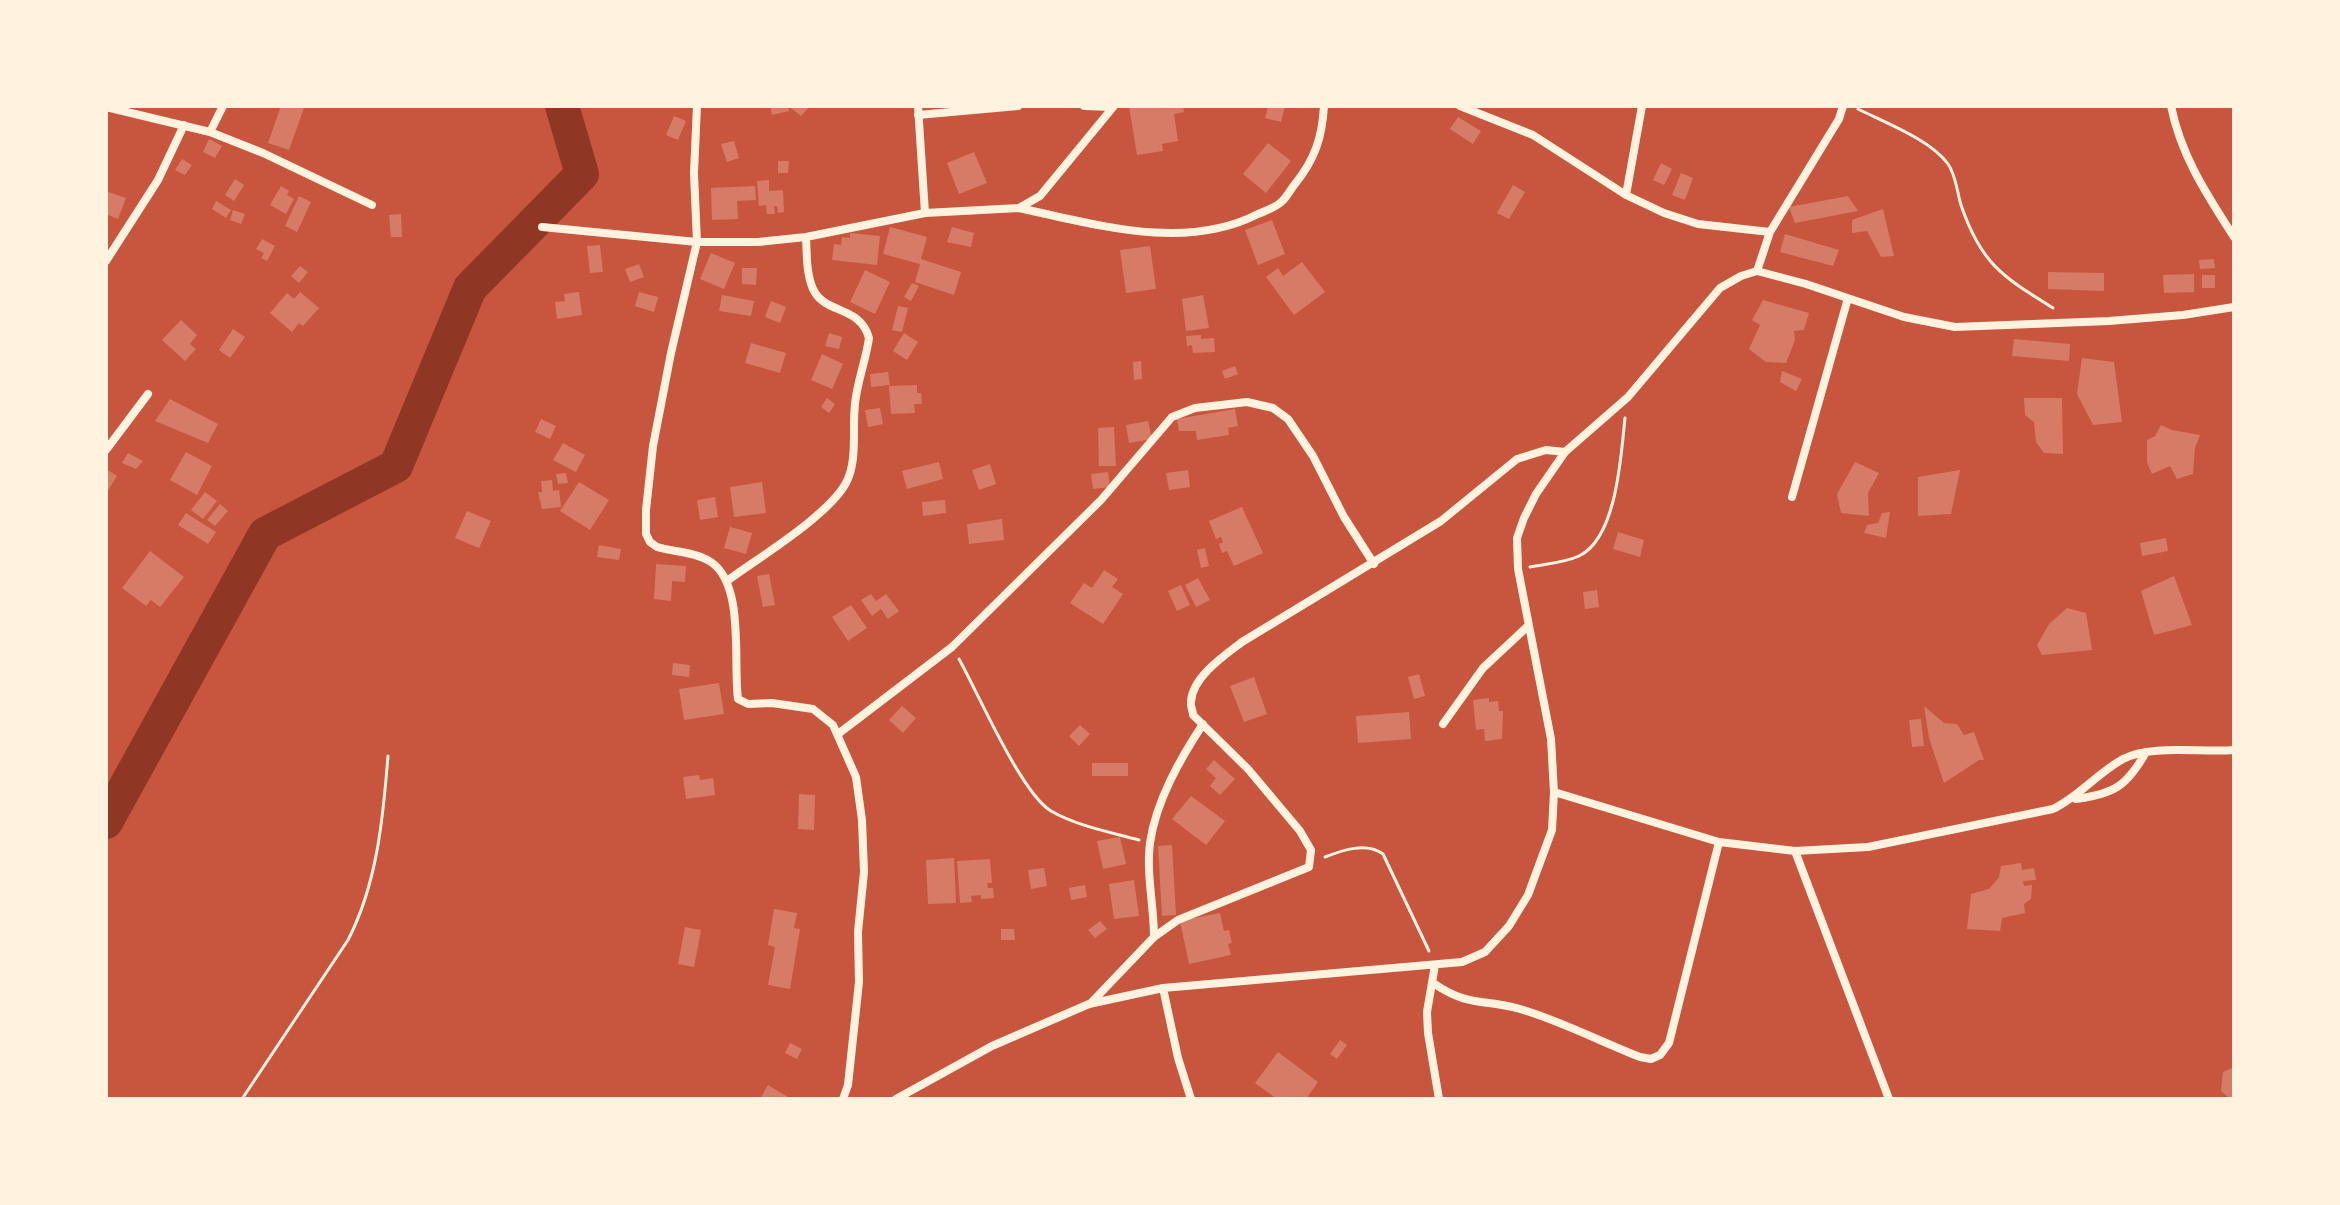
<!DOCTYPE html>
<html>
<head>
<meta charset="utf-8">
<style>
  body { margin:0 }
  #map { position:relative; width:2340px; height:1205px; overflow:hidden; background:#c8553d; font-family:Mulish,sans-serif }
  canvas { display:block }
  .frame { position:absolute; inset:0; border:108px solid #fff3e0; pointer-events:none }
</style>
</head>
<body>
<div id="map">
<canvas width="2340" height="1205"></canvas>
<div class="frame"></div>
</div>
<script>
const context = document.querySelector('canvas').getContext('2d');
context.lineJoin = 'round';
function trace(path, color, width, dash) {
  context.strokeStyle = color;
  context.lineWidth = width;
  context.lineCap = dash ? 'butt' : 'round';
  context.setLineDash(dash || []);
  context.stroke(path);
}
function paint(path, color) {
  context.fillStyle = color;
  context.fill(path, 'evenodd');
}
const river = new Path2D(`
  M106,822L265,534L396,466L470,288L582,174L562,106`);
const building = new Path2D(`
  M281,106L304,108L289,150L268,143Z
  M770,106H788L789,111L772,115Z
  M793,106H810L801,116L791,108Z
  M1129,106H1183L1184,112L1174,114L1178,141L1162,144L1163,151L1137,155Z
  M1268,106H1285L1281,122L1265,118Z
  M674,116L686,121L678,140L666,135Z
  M1458,117L1481,131L1473,144L1450,129Z
  M209,139L222,146L215,158L203,152Z
  M734,141L739,158L727,162L721,144Z
  M1268,143L1291,161L1266,193L1243,174Z
  M974,152L987,183L959,194L947,163Z
  M182,159L192,165L185,175L175,170Z
  M778,161H789L788,173H778Z
  M1661,163L1672,169L1664,185L1653,180Z
  M1681,173L1693,178L1685,200L1672,195Z
  M235,179L244,185L234,201L225,195Z
  M769,180V191L783,190L784,212L778,213L777,206H774L775,214H767L766,205L759,206L757,181Z
  M1513,185L1525,192L1509,219L1497,213Z
  M281,186L289,191L287,195L294,199L286,214L270,205Z
  M755,186L756,200L737,201L738,219L712,220L711,188Z
  M106,191L126,198L118,219L106,214Z
  M299,196L311,202L297,232L285,226Z
  M1848,196L1858,211L1795,223L1789,207Z
  M216,201L231,210L226,218L212,209Z
  M1883,209L1894,256L1881,257L1867,231L1852,233V220Z
  M233,210L245,214L241,224L230,220Z
  M401,214L402,237H391L389,215Z
  M1272,220L1285,254L1258,265L1245,230Z
  M890,227L927,237L921,259L961,272L954,295L915,282L920,264L883,254Z
  M952,227L974,233L971,247L947,242Z
  M850,233L880,236L877,265L832,260L834,244L841,245L842,237L850,238Z
  M1785,234L1839,250L1833,266L1780,252Z
  M262,239L275,246L267,261L261,258L264,253L256,249Z
  M600,245L603,272L590,273L587,246Z
  M1150,246L1156,289L1126,293L1120,250Z
  M711,253L735,263L724,289L700,279Z
  M2214,259L2215,268L2200,269L2199,260Z
  M1302,262L1325,292L1294,315L1266,277L1278,268L1283,276Z
  M639,264L644,277L630,282L625,269Z
  M300,266L308,272L299,283L291,276Z
  M742,268H757L756,285L742,284Z
  M865,270L890,282L875,314L850,302Z
  M2048,272L2104,273V291L2048,289Z
  M2194,274V292L2164,293L2163,275Z
  M2202,275H2215V288H2202Z
  M912,283L919,286L911,301L904,297Z
  M300,292L319,308L303,326L299,323L292,332L270,313L287,293L294,299Z
  M579,292L582,315L557,319L555,302L565,301L564,294Z
  M639,292L658,297L654,312L635,306Z
  M722,295L754,301L751,316L719,311Z
  M1203,295L1209,328L1186,331L1182,299Z
  M1763,300L1809,313L1804,330L1794,331L1795,340L1786,363L1766,362L1749,349L1760,325L1752,320Z
  M771,301L786,307L780,323L765,317Z
  M898,306L908,308L902,332L892,330Z
  M181,320L197,335L190,344L196,349L185,361L162,340Z
  M233,329L245,337L230,358L219,350Z
  M829,333L842,337L839,349L825,346Z
  M904,333L918,342L907,360L893,351Z
  M1201,335V339L1214,338L1215,352L1193,353L1192,345L1187,346L1186,336Z
  M2014,339L2070,344L2069,361L2012,356Z
  M751,343L786,353L780,373L745,363Z
  M822,354L843,364L832,389L811,380Z
  M2082,358L2114,362L2122,422L2093,425L2077,394Z
  M1141,361L1142,379L1134,380L1133,362Z
  M1235,366L1238,374L1225,379L1222,371Z
  M1782,371L1802,379L1796,391L1780,382Z
  M888,372L890,385L871,387L870,374Z
  M917,385V393H921L922,404H914L915,413L891,414L889,386Z
  M827,398L835,404L829,413L821,407Z
  M2024,398H2062L2063,454L2044,453L2036,442L2034,422L2025,415Z
  M170,399L218,424L208,443L155,421Z
  M880,408L883,424L868,427L865,410Z
  M1235,409L1238,426L1228,428L1229,435L1197,440L1196,431H1179L1177,419Z
  M541,419L556,426L550,439L535,432Z
  M1148,421L1152,439L1129,443L1126,425Z
  M2161,425L2172,430L2200,435L2195,448L2193,474L2177,479L2170,466L2152,474L2147,462V440L2155,436Z
  M1114,427L1116,466H1099L1098,428Z
  M563,443L585,455L576,472L553,460Z
  M186,452L212,466L197,495L170,480Z
  M128,453L143,461L136,469L122,463Z
  M939,462L943,479L907,489L902,471Z
  M1855,462L1879,473L1868,493L1869,516L1841,513L1837,494Z
  M990,464L996,484L979,490L972,470Z
  M106,469L117,476L106,494Z
  M1188,470L1190,487L1169,490L1166,473Z
  M1960,470L1951,514L1918,516V477Z
  M1108,472L1110,487L1093,489L1091,474Z
  M566,473L568,483L558,484L556,474Z
  M552,480L553,491L559,490L561,507L542,509L538,492H542L541,481Z
  M579,482L609,500L590,530L560,511Z
  M762,482L766,513L734,517L730,487Z
  M205,492L217,501L203,519L191,510Z
  M715,497L718,517L700,520L697,500Z
  M945,500L946,513L923,516L922,502Z
  M220,504L228,511L215,526L207,520Z
  M1242,507L1263,553L1234,566L1227,551L1222,553L1219,544L1223,542L1221,537L1216,539L1209,521Z
  M467,511L491,521L479,548L455,538Z
  M1890,512L1886,538L1864,533L1867,525L1878,523L1882,513Z
  M186,513L216,532L208,544L178,525Z
  M1002,519L1004,540L969,544L967,524Z
  M730,527L752,533L746,554L724,548Z
  M1618,532L1644,540L1640,557L1613,549Z
  M2166,538L2168,551L2142,556L2140,543Z
  M599,545L621,549L619,560L597,557Z
  M1205,548L1209,566L1201,568L1197,550Z
  M150,551L184,577L160,607L151,600L146,606L122,588Z
  M656,564L686,566L685,582L672,581L671,601L654,599Z
  M1104,570L1118,579L1112,587L1123,594L1103,624L1070,603L1084,583L1092,588Z
  M769,574L775,605L763,607L757,576Z
  M2174,576L2192,625L2154,635L2141,591Z
  M1198,578L1210,600L1196,607L1185,585Z
  M1181,585L1190,605L1177,611L1168,591Z
  M1597,590L1599,607L1585,609L1583,592Z
  M871,594L876,601L886,594L899,611L888,619L881,609L872,616L861,600Z
  M851,605L867,628L848,641L832,617Z
  M2067,608L2086,613L2092,650L2042,655L2037,645L2049,624Z
  M673,663L690,665L689,677L672,675Z
  M1419,674L1425,696L1414,699L1408,677Z
  M1254,677L1267,714L1244,722L1230,686Z
  M719,683L724,714L684,720L679,689Z
  M1489,698V702L1498,701L1499,711H1503L1502,739L1485,741L1484,729L1476,730L1473,700Z
  M902,706L916,718L903,733L889,720Z
  M1924,706L1944,723L1957,724L1964,735L1974,732L1984,760H1979L1944,783L1929,738Z
  M1409,712L1411,739L1358,743L1356,716Z
  M1921,719L1924,746L1912,747L1909,720Z
  M1080,725L1090,734L1079,746L1069,736Z
  M1214,760L1235,779L1220,795L1210,786L1216,778L1206,769Z
  M1092,763H1128V776H1092Z
  M699,775L700,780L713,778L715,795L686,799L683,777Z
  M799,794L815,795L814,830L798,829Z
  M1191,796L1225,821L1206,845L1172,819Z
  M1120,837L1126,864L1103,869L1097,841Z
  M1172,845L1176,915L1162,916L1158,846Z
  M954,858L956,903L928,904L926,860Z
  M990,859L992,883H987L988,888H993L994,898L981,899V895L971,896L972,902L960,903L957,861Z
  M2021,863L2022,870L2034,868L2036,880L2023,881L2024,886L2032,885L2031,899L2024,904L2025,913L2002,918L2000,931L1967,929L1971,894L1989,889L1999,877L2001,866Z
  M1044,868L1047,886L1031,889L1028,870Z
  M1134,880L1139,916L1114,919L1109,884Z
  M1085,885L1087,897L1071,900L1069,888Z
  M774,909L797,913L794,928L800,929L790,989L768,985L775,947L768,945Z
  M1220,913L1224,931L1229,930L1232,943L1228,944L1231,955L1189,964L1180,921Z
  M1100,921L1107,929L1095,938L1088,930Z
  M685,927L701,930L694,967L678,964Z
  M1001,929H1014L1015,940H1001Z
  M1340,1040L1347,1045L1337,1059L1330,1054Z
  M790,1043L802,1049L797,1059L785,1053Z
  M1278,1052L1318,1082L1306,1099H1277L1255,1083Z
  M2234,1067V1099H2230L2221,1091L2223,1072Z
  M768,1085L791,1099H760Z`);
const path = new Path2D(`
  M1858,109C1884,122 1931,140 1948,164C1956,175 1957,192 1961,205C1981,264 2003,277 2053,308
  M1530,567C1545,564 1564,563 1579,556C1617,538 1621,455 1625,418
  M959,659C978,693 1021,793 1051,811C1077,826 1110,832 1139,840
  M1325,857C1343,850 1366,842 1383,854L1429,951
  M242,1099L348,940C377,884 383,819 388,756`);
const minor = new Path2D(`
  M697,106L694,173L697,242L671,353L653,446L646,510V534L650,542L657,547C674,552 696,552 711,562C745,585 733,662 738,699L748,704L772,703L813,709L833,725L856,777L862,820L864,872L858,932L859,982L848,1085L843,1099
  M918,106L925,213
  M1084,106L1113,107
  M1460,106L1533,135L1626,195L1664,213L1698,224L1770,232
  M2171,106C2181,156 2207,195 2234,237
  M106,107L210,132L263,153L372,205
  M918,115L1018,106
  M210,132L223,106
  M1626,195L1642,106
  M1019,208C1095,224 1184,252 1258,214C1265,211 1274,208 1280,203C1286,199 1290,190 1295,184C1315,159 1322,138 1324,106
  M542,227L697,242H758L806,237L925,213L1019,208L1040,196L1114,106
  M106,261L158,180L184,125
  M1757,271L1770,232L1839,119L1843,106
  M106,450L148,394
  M1792,497L1848,298
  M727,581C758,558 828,516 846,483C858,461 852,429 855,404C857,382 866,360 869,338C860,305 825,315 813,289C806,273 807,254 806,237
  M1443,724L1483,668L1528,626
  M838,734L952,647L1101,500L1172,417L1195,408L1247,402L1273,408L1288,419L1313,456L1344,517L1374,564
  M1554,792L1719,842L1795,851L1868,847L2053,809C2080,796 2096,774 2123,759C2151,744 2202,753 2234,750
  M2076,799C2114,794 2127,786 2146,752
  M1795,851L1889,1099
  M1154,937C1154,906 1146,874 1150,843C1156,801 1180,759 1203,724
  M1435,965L1427,1012L1428,1033L1439,1099
  M1433,983C1470,1008 1482,998 1520,1009C1559,1020 1601,1042 1640,1057L1651,1059L1660,1055L1669,1043L1719,842
  M1163,988L1178,1058L1191,1099
  M1090,1004L1154,937L1178,920L1309,867L1311,850L1300,831L1248,769L1193,715C1193,710 1190,706 1191,702C1192,677 1225,655 1242,642L1441,521L1517,459L1546,450L1565,452
  M896,1099L992,1046L1089,1004L1163,988L1462,962L1485,952L1509,926L1528,895L1552,830L1554,792L1551,739L1518,569L1517,538L1524,518L1536,494L1565,452L1628,397L1720,288L1741,276L1757,271L1806,284L1904,317L1955,327L2109,321L2183,315L2234,307`);
trace(river, '#8f3625', 34);
paint(building, '#d67c66');
trace(path, '#fff3e0', 3);
trace(minor, '#fff3e0', 8);
</script>
</body>
</html>
